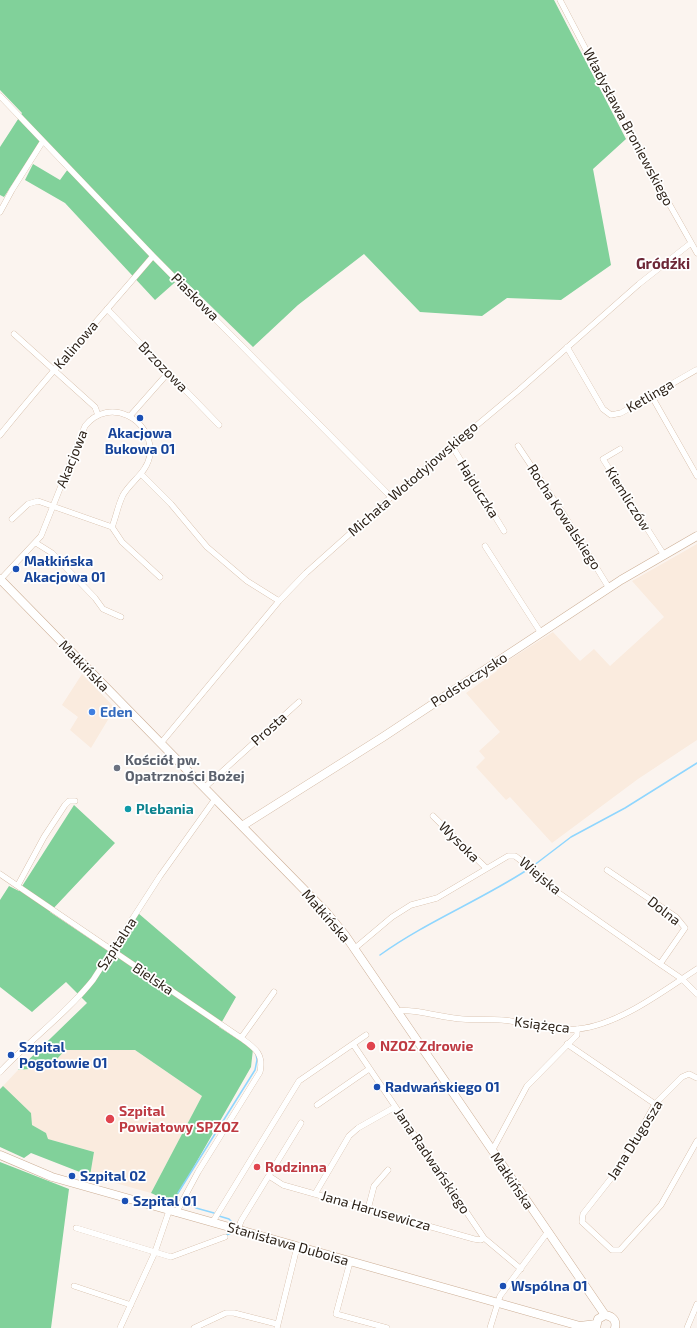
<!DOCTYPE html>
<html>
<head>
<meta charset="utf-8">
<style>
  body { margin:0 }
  canvas { display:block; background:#fbf4ef }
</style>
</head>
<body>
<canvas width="697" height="1328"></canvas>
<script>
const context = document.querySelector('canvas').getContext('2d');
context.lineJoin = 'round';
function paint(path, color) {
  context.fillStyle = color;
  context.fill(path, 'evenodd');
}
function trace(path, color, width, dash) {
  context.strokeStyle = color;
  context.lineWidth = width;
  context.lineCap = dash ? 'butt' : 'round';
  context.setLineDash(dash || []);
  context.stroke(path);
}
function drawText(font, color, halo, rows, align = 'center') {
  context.font = font + ' "Exo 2",sans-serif';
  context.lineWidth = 3.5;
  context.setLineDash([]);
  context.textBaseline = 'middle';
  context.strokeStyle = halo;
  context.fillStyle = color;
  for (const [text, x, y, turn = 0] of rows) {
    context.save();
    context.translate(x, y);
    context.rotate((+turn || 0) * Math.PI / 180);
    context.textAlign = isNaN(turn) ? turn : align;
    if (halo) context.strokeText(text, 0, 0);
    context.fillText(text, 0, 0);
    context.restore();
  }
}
const built = new Path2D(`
  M697,544V740L638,779L552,843L510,797L506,800L476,767L485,758L479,751L500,732L466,693L497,671L498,667L553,632L580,661L594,649L610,666L664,617L632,581Z
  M82,674L115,708L91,748L70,730L78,717L62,705Z
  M65,1050H135L202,1096L151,1193L90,1176L94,1152L48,1139L46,1133L32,1125L3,1086L18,1070L50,1067Z`);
const forest = new Path2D(`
  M0,0H554L626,139L593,169L611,265L561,300L507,298L482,316L420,312L364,254L298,305L253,347L181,277L155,300L65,203L25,180L33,164L60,180L68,169L41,140L4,197L0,195V147L22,113L0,90Z
  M74,805L115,843L50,912L114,955L138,913L236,997L219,1027L253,1049L251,1067L173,1203L151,1193L202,1096L135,1050H65L50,1067L18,1070L87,1003L66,982L32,1012L0,987V900L9,886L19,891Z
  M3,1086L31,1113L32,1125L46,1133L48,1139L94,1152L90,1176L31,1153L24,1158L0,1147V1089Z
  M0,1162L69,1189L51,1328H0Z`);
const stream = new Path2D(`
  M533,866L571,837L625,808L697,763
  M380,955C426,922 479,901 527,870
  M178,1193L255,1070L257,1060L256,1054
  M187,1202L196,1208L214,1213
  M219,1216L229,1219L233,1223
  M225,1235L230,1234`);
const street = new Path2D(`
  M560,0L637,147L697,253
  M0,96L153,256L391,497
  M0,212L12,190L43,141
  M107,309L219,425
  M14,334L95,407L98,415
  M567,347L603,409L611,415L621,413L696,370
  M651,395L697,476
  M130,416L168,373
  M0,435C49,374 102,316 153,256
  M452,446L504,531
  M518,446L566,518L609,588
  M620,449L603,459L664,555
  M141,474L171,504L207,547L247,581L279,601
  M12,519L28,504L38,501L112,527L122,542L160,577
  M36,543L52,553L95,598L103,609L121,617
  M485,546L541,633
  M0,580L41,536L85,426C109,396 153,419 150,454C148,472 131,481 123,495C118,505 116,517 112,527
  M161,743L279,601L306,573L391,497L519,390L639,284L691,243
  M204,788L299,702
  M433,816L486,868
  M607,870L676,917L685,928L660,964
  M0,874L241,1038C255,1048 264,1054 260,1072L198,1172L176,1213
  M18,885L44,837L65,805L69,801H75
  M354,949L392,917L411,905L437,898L508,856H515L527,865L543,882L660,964L682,979L697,994
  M396,1011C413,1008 443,1018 462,1019C475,1020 489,1019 502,1020C527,1022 553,1032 578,1029C619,1025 663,991 697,969
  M241,1038L274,992
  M353,1044L484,1238L521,1269
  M567,1044L655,1104
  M0,1072C30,1040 66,1014 93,980L160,876L215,799
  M697,1078L689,1074L682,1077L655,1104L620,1167L583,1214L582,1222L612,1250H620L661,1205L697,1141
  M317,1105L369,1069
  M492,1151L527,1086L577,1035V1029
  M269,1176L283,1185L474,1239L481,1240L484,1238
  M315,1194L349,1136L358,1128L395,1107
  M368,1209L374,1186L388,1170
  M212,1223L299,1081L366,1035
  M76,1228L171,1257L225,1237
  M238,1230L241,1221L301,1123
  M350,1262L336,1314L387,1328
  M74,1286L131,1305
  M120,1328L155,1252L169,1211
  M194,1328L226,1313H234L277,1324
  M277,1328L297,1247
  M490,1328L500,1296L547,1233
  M687,1328L697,1304`);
const secondary = new Path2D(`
  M0,579L327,913L345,935L605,1315
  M242,826L383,737L621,580L697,536
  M0,1155L52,1177L580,1326L596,1324
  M596,1328L598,1319L605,1315C612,1316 617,1320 615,1328`);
const markers = [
  [140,418,4,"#1a4fb4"],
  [16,569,4,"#1a4fb4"],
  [92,712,4,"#3f7fe0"],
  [117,768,4,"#6b7280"],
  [128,809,4,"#0f9aa8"],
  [371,1046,5,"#e0444e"],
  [11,1055,4,"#1a4fb4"],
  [377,1087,4,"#1a4fb4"],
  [110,1119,5,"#e0444e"],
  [257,1167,4,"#e0444e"],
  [72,1176,4,"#1a4fb4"],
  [125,1201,4,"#1a4fb4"],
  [503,1286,4,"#1a4fb4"]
];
const streetNames = [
  ["Władysława Broniewskiego",628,127,62],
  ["Piaskowa",195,297,45],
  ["Kalinowa",76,345,-49],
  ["Brzozowa",163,367,46],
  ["Ketlinga",650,396,-30],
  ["Akacjowa",72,459,-68],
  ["Michała Wołodyjowskiego",413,479,-41],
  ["Hajduczka",478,489,58],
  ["Kiemliczów",628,499,58],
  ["Rocha Kowalskiego",564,517,57],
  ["Małkińska",84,666,46],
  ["Podstoczysko",469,680,-33],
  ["Prosta",269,729,-42],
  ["Wysoka",459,842,45],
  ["Wiejska",540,876,40],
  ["Dolna",664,911,38],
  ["Małkińska",326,916,49],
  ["Szpitalna",117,944,-57],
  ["Bielska",153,979,34],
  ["Książęca",542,1025,7],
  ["Jana Długosza",635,1140,-58],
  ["Jana Radwańskiego",432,1161,56],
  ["Małkińska",512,1181,56],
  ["Jana Harusewicza",376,1211,16],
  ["Stanisława Duboisa",288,1244,16]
];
const transitNames = [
  ["Akacjowa",140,433,"center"],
  ["Bukowa 01",140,449,"center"],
  ["Małkińska",24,561],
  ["Akacjowa 01",24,577],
  ["Szpital",19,1047],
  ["Pogotowie 01",19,1063],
  ["Radwańskiego 01",385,1087],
  ["Szpital 02",80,1176],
  ["Szpital 01",133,1201],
  ["Wspólna 01",511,1286]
];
const shopNames = [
  ["Eden",100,712]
];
const worshipNames = [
  ["Kościół pw.",125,760],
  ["Opatrzności Bożej",125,776]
];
const cultureNames = [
  ["Plebania",136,809]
];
const healthNames = [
  ["NZOZ Zdrowie",380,1046],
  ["Szpital",119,1111],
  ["Powiatowy SPZOZ",119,1127],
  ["Rodzinna",265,1167]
];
const neighbourhoodNames = [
  ["Gródźki",663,264]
];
paint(built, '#faebde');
paint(forest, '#81d19a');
trace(stream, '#8fd6fe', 1.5);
trace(street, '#ccae95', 6);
trace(secondary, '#ccae95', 9);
trace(street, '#fff', 5.5);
trace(secondary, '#fff', 8);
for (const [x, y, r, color] of markers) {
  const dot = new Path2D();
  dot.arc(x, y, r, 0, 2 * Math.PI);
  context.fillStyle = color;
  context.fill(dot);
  trace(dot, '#fff', 1.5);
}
drawText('14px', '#291e14', '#fff', streetNames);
drawText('bold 14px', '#164399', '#fff', transitNames, 'left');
drawText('bold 14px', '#366cbe', '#fff', shopNames, 'left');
drawText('bold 14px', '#5b616d', '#fff', worshipNames, 'left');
drawText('bold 14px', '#0d838f', '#fff', cultureNames, 'left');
drawText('bold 14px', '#be3a42', '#fff', healthNames, 'left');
drawText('bold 15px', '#6d2737', '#fff', neighbourhoodNames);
</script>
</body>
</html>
